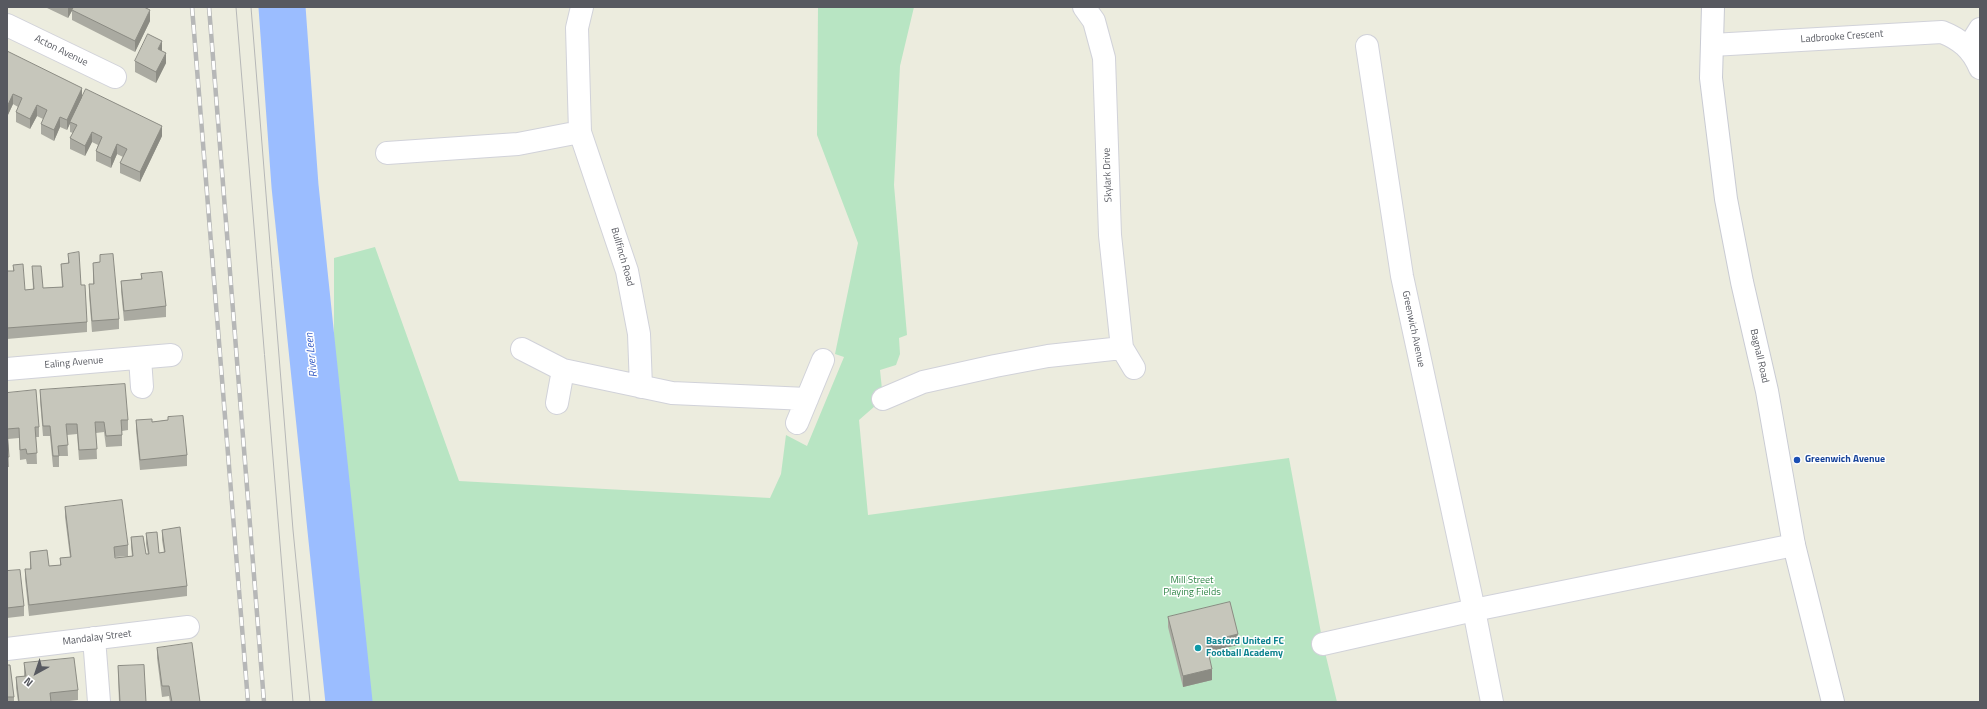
<!DOCTYPE html>
<html>
<head>
<meta charset="utf-8">
<style>
  body { margin:0 }
  #map { position:relative; width:1987px; height:709px; overflow:hidden; background:#ececde; font-family:"Titillium Web",sans-serif }
  canvas { display:block }
  .frame { position:absolute; inset:0; border:8px solid #575960; pointer-events:none }
  .north { position:absolute; left:16px; top:653px; width:40px; height:40px; -webkit-text-stroke:3px #fff; paint-order:stroke; rotate:220deg; font-size:11px; font-weight:700; line-height:16px; text-align:center; color:#575960 }
  .north::after { content:''; display:block; margin:auto; width:14px; height:18px; background:#575960; clip-path:polygon(50% 0,100% 100%,50% 72%,0 100%) }
</style>
</head>
<body>
<div id="map">
<canvas width="1987" height="709"></canvas>
<div class="frame"></div>
<div class="north">N</div>
</div>
<script>
const context = document.querySelector('canvas').getContext('2d');
context.lineJoin = 'round';
function paint(path, color) {
  context.fillStyle = color;
  context.fill(path, 'evenodd');
}
function trace(path, color, width, dash) {
  context.strokeStyle = color;
  context.lineWidth = width;
  context.lineCap = dash ? 'butt' : 'round';
  context.setLineDash(dash || []);
  context.stroke(path);
}
function drawText(font, color, halo, rows, align = 'center') {
  context.font = font + ' "Titillium Web",sans-serif';
  context.lineWidth = 3;
  context.setLineDash([]);
  context.textBaseline = 'middle';
  context.strokeStyle = halo;
  context.fillStyle = color;
  for (const [text, x, y, turn = 0] of rows) {
    context.save();
    context.translate(x, y);
    context.rotate((+turn || 0) * Math.PI / 180);
    context.textAlign = isNaN(turn) ? turn : align;
    if (halo) context.strokeText(text, 0, 0);
    context.fillText(text, 0, 0);
    context.restore();
  }
}
const green = new Path2D(`
  M818,7H914L900,66L894,185L907,335L899,338L900,354L896,365L880,370L883,399L859,420L868,515L1289,458L1323,644L1337,702H348L334,502V258L375,247L459,481L770,498L781,474L786,435L807,446L844,357L835,354L858,243L817,135Z`);
const river = new Path2D(`
  M282,7L295,186L349,702`);
const street = new Path2D(`
  M582,7L577,28L580,132L627,271L639,334L641,387
  M1084,7L1094,21L1104,58L1110,235L1122,348L1134,368
  M7,25L115,77
  M1712,45L1942,32C1960,39 1972,49 1980,68
  M1367,46L1402,276L1474,610L1492,702
  M1968,48L1980,29
  M387,153L518,144L580,132
  M522,349L563,370L557,403
  M140,358L142,387
  M7,369L171,355
  M563,370L672,393L807,399
  M883,399L923,382L995,366L1048,356L1122,348
  M797,423L823,360
  M94,638L99,702
  M1323,644L1474,610L1794,545
  M7,649L188,627`);
const secondary = new Path2D(`
  M1713,7L1711,78L1726,199L1742,282L1767,391L1794,545L1833,702`);
const tram = new Path2D(`
  M236,7L293,702
  M251,7L293,530L310,702`);
const rail = new Path2D(`
  M192,7L248,702
  M209,7L264,702`);
const wall = new Path2D(`
  M45,7H148L147,8L150,21L135,52L72,20V11L68,18Z
  M7,51L82,97L162,136L140,182L120,173V163L123,157L117,154L111,168L96,161V151L98,145L92,142L85,156L70,149V138L73,133L70,132V123L67,130L60,127L54,141L41,134V124L43,119L37,116L30,129L16,122V112L18,107L13,104L7,117Z
  M135,61L166,63L156,83L135,72Z
  M68,254L81,285L87,322V332L7,339V271H13V265L25,290L33,289L32,266L43,288L62,287L61,264L68,263Z
  M100,255L119,319V329L92,332L89,295V284H93V263L100,262Z
  M141,274L166,306V317L124,321L121,291V281L141,279Z
  M40,390L128,420V430L122,431V446L106,447L104,432L96,433L97,459L79,460L77,434L67,435L68,456H59V467H53L50,436H43L40,401Z
  M7,393L39,427V437H36L37,464H27L26,459L20,460L19,438L8,439L9,467H7Z
  M168,417L187,455V466L140,470L136,430V420L152,422L168,420Z
  M65,507L128,545V556L115,557V558L132,556L131,547V537L146,554H148L146,544V533L159,553L164,552L162,540V530L187,586V596L29,616L25,579V569H30V552L49,566L60,565V558L70,557L65,517Z
  M7,571L24,606V616L7,618Z
  M1168,617L1238,645L1208,651L1212,680L1183,687L1168,627Z
  M157,648L200,702H170L169,696L162,697L157,658Z
  M24,663L78,690V700L61,702H18L16,688V677L24,676Z
  M7,665L14,697V702H7Z
  M118,666L146,702H119L118,677Z`);
const shadedWall = new Path2D(`
  M69,7H74L68,18V8Z
  M150,10V21L135,52V41Z
  M162,41V52L158,49Z
  M166,53V63L156,83V72Z
  M82,88V98L67,130V120Z
  M13,94V104L7,117V107Z
  M37,105V116L30,129V119Z
  M60,117V127L54,141V130Z
  M162,126V136L140,182V172Z
  M92,132V142L85,156V146Z
  M117,144V154L111,168V158Z
  M1238,634V645L1206,652V642Z
  M1212,669V680L1183,687V676Z`);
const building = new Path2D(`
  M74,7H144L150,10L135,41L72,10Z
  M148,34L162,41L158,49L166,53L156,72L135,61Z
  M7,51L82,88L67,120L60,117L54,130L41,124L47,110L37,105L30,119L16,112L22,98L13,94L7,107Z
  M86,89L162,126L140,172L120,163L127,149L117,144L111,158L96,151L102,137L92,132L85,146L70,138L77,125L70,122Z
  M79,252L81,285H85L87,322L7,328V271H14L13,265L23,264L25,290L34,289L32,266H41L43,288L63,287L61,264L69,263L68,254Z
  M113,254L119,319L92,321L89,284H94L93,263L100,262V255Z
  M162,272L166,306L124,311L121,281L142,279L141,274Z
  M125,384L128,420H121L122,435L106,436L104,422H95L97,449L79,450L77,424H66L68,445L58,446L59,456H53L50,426H43L40,390Z
  M36,390L39,427H35L37,453L27,454L26,449L20,450L19,428L7,429L9,457H7V393Z
  M183,416L187,455L140,460L136,420L152,419V422L168,420V417Z
  M122,500L128,545L114,547L115,558L133,556L131,537L143,536L146,554H149L146,533L157,532L159,553L165,552L162,530L180,527L187,586L29,605L25,569H31L30,552L47,550L49,566L61,565L60,558L71,557L65,507Z
  M20,570L24,606L7,608V571Z
  M1230,602L1238,634L1206,642L1212,669L1183,676L1168,617Z
  M192,643L200,702H172L169,686H162L157,648Z
  M74,658L78,690L50,693L51,702H19L16,677L26,676L24,663Z
  M7,665H10L14,697H7Z
  M144,665L146,702H120L118,666Z`);
const markers = [
  [1797,460,4,"#1a4fb4"],
  [1198,648,4,"#0f9aa8"]
];
const streetNames = [
  ["Ladbrooke Crescent",1842,37,-4],
  ["Acton Avenue",61,51,26],
  ["Skylark Drive",1108,175,-92],
  ["Bullfinch Road",622,257,74],
  ["Greenwich Avenue",1413,329,78],
  ["Bagnall Road",1759,356,77],
  ["Ealing Avenue",74,363,-5],
  ["Mandalay Street",97,638,-7]
];
const transitNames = [
  ["Greenwich Avenue",1805,460]
];
const parkNames = [
  ["Mill Street",1192,581],
  ["Playing Fields",1192,593]
];
const cultureNames = [
  ["Basford United FC",1206,642],
  ["Football Academy",1206,654]
];
const waterNames = [
  ["River Leen",312,355,-96]
];
paint(green, '#b8e5c3');
trace(river, '#9bbdff', 47);
trace(street, '#d1d2d9', 24);
trace(secondary, '#c9cbd3', 24);
trace(street, '#fff', 22);
trace(secondary, '#fff', 22);
trace(tram, '#b6b7b7', 1);
trace(rail, '#b6b7b7', 4.5);
trace(rail, '#fff', 3, [9]);
paint(wall, '#aaaaa1');
paint(shadedWall, '#8b8b83');
paint(building, '#c6c6bb');
trace(building, '#8b8b83', 1);
for (const [x, y, r, color] of markers) {
  const dot = new Path2D();
  dot.arc(x, y, r, 0, 2 * Math.PI);
  context.fillStyle = color;
  context.fill(dot);
  trace(dot, '#fff', 1.5);
}
drawText('10px', '#575960', '#fff', streetNames);
drawText('bold 10px', '#164399', '#fff', transitNames, 'left');
drawText('10px', '#318648', '#fff', parkNames);
drawText('bold 10px', '#0d838f', '#fff', cultureNames, 'left');
drawText('italic 11px', '#395fc6', '#fff', waterNames);
</script>
</body>
</html>
